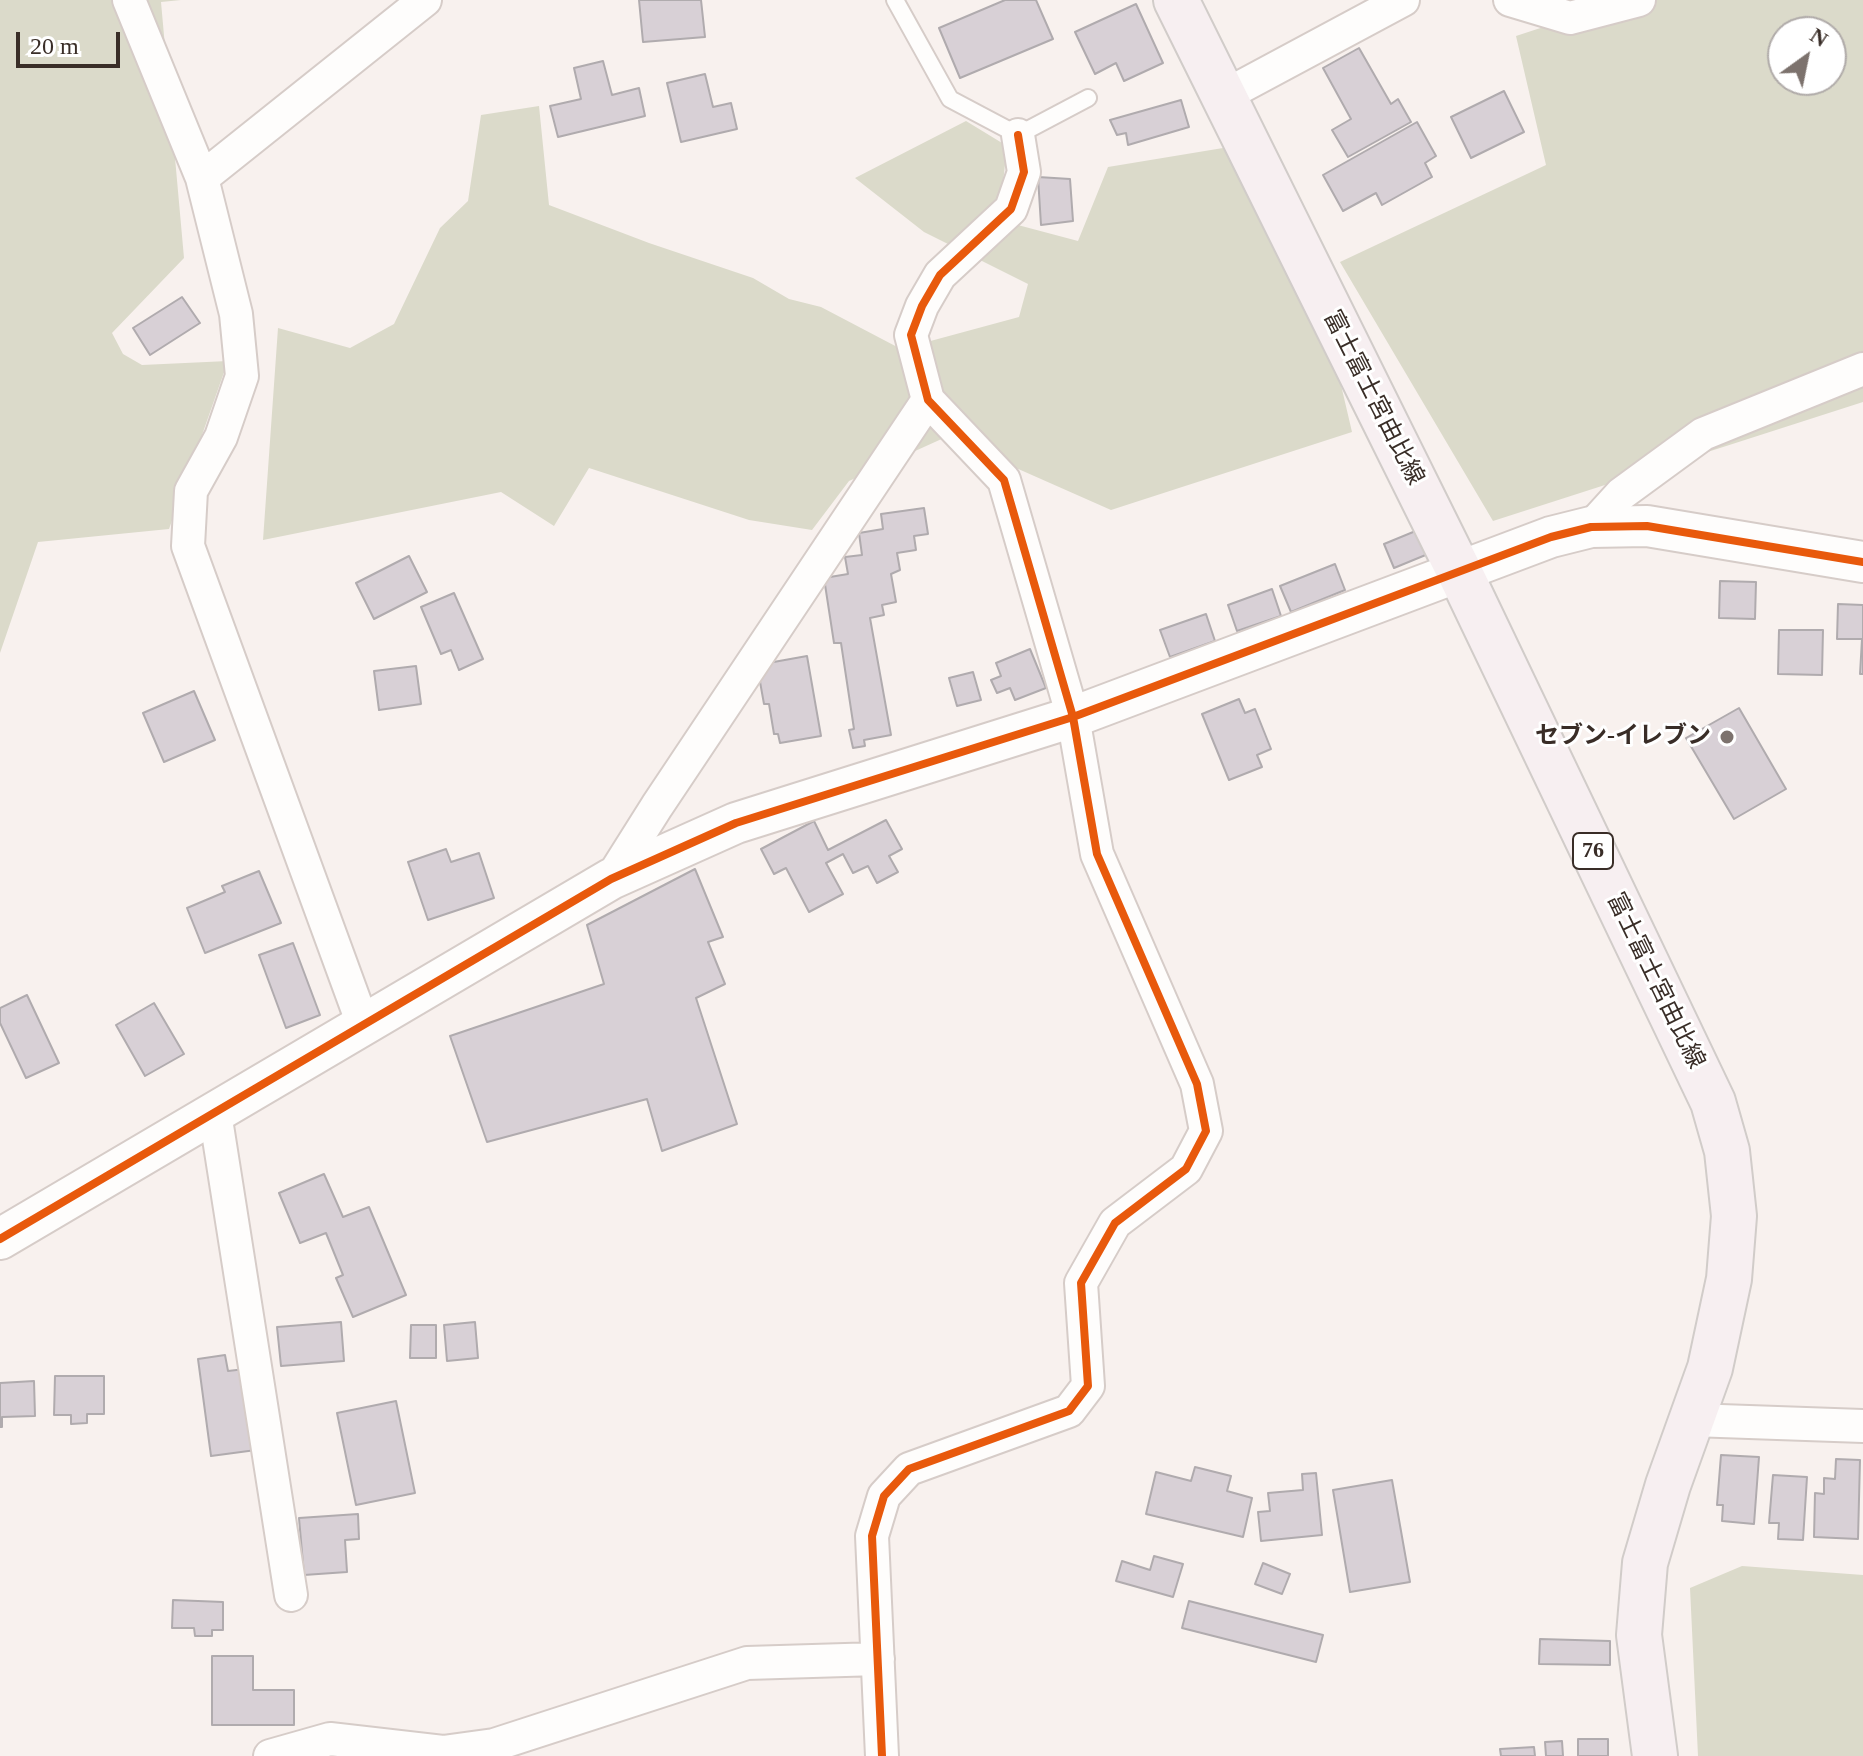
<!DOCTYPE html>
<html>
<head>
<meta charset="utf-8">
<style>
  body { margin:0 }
  #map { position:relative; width:1863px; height:1756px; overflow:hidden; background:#f8f1ee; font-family:"Times New Roman",serif }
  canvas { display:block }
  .north { position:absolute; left:1767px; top:16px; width:80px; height:80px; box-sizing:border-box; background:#fff; border:2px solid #b0aba9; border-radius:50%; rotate:33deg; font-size:22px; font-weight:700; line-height:32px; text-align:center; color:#392d27 }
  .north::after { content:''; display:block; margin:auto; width:28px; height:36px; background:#7c726d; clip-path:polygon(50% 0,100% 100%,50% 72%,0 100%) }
  .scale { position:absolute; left:16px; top:32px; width:104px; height:36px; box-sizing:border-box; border:4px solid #392d27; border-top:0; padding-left:10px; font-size:24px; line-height:28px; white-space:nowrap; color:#392d27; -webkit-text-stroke:6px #fff; paint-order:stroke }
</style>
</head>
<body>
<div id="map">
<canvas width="1863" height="1756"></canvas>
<div class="north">N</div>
<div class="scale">20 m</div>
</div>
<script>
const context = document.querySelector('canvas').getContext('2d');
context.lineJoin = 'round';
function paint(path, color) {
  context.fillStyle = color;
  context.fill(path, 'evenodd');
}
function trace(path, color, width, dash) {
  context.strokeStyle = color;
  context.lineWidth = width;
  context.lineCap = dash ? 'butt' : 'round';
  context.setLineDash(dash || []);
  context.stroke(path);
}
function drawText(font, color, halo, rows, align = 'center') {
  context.font = font + ' "Times New Roman","Noto Sans JP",serif';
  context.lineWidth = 6;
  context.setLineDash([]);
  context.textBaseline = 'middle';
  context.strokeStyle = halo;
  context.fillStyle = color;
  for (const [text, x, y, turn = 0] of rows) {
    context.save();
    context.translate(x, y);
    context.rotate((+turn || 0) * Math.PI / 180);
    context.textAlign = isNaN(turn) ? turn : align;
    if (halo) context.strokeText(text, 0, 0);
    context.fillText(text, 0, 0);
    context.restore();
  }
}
const green = new Path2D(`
  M0,0H181L161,2L184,258L112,333L123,354L142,365L228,361L169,529L38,542L0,653Z
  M1626,0H1863V402L1493,521L1340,262L1546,165L1516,36ZM1783,32H1831V80H1783Z
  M539,106L549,205L649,243L753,278L789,299L821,307L901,349L1019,317L1028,284L924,232L855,178L966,121L1007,146L999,220L1078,241L1108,167L1223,148L1330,338L1352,432L1111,510L946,437L849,481L812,530L749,520L589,468L554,526L501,492L263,540L278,328L350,348L394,324L440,228L468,201L481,115Z
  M1742,1566L1863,1575V1756H1698L1690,1588Z`);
const building = new Path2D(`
  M639,0H701L705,37L643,42Z
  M1005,0H1036L1053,39L960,78L939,28Z
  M1136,4L1163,63L1124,81L1116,63L1095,74L1075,32Z
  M1359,48L1391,104L1398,99L1411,122L1348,157L1332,130L1351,119L1323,68Z
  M603,61L612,95L639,88L645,116L558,137L550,106L581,99L574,68Z
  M705,74L713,107L731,103L737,129L681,142L667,83Z
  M1504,91L1524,132L1471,158L1451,117Z
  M1181,100L1189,127L1128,145L1126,133L1117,135L1110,120Z
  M1417,122L1436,156L1425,163L1432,177L1382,205L1376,193L1343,211L1323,175Z
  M1038,177L1070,179L1073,221L1041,225Z
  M182,297L200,323L150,355L133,328Z
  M924,508L928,534L914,536L916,550L897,553L900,570L891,574L896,602L882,605L884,615L870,618L891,735L864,740L865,746L853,748L849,730L854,729L841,643H834L824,578L848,574L845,557L862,555L859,533L883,529L881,514Z
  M1418,530L1428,554L1394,568L1384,544Z
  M409,556L427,592L374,619L356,583Z
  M1335,564L1345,590L1291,612L1280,586Z
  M1720,581L1756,582L1755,619L1719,618Z
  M1272,589L1281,616L1237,631L1228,605Z
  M454,593L483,659L459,670L451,650L441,654L421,607Z
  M1838,604L1863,605V674H1860L1862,639H1837Z
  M1206,614L1215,641L1170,657L1160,630Z
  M1779,630H1823L1822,675L1778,674Z
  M1030,649L1046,688L1015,700L1010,688L997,693L991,680L1001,676L996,663Z
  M807,656L821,736L780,743L778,734H774L769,704H764L757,665Z
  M416,666L421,704L379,710L374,671Z
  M973,672L981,700L957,706L949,678Z
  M194,691L215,740L164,762L143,713Z
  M1239,699L1245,713L1255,709L1271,749L1257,755L1262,767L1229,780L1202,714Z
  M1739,708L1786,789L1734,819L1686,738Z
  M886,820L902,849L889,856L898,872L877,883L868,866L853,873L843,854L826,863L843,894L809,912L786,868L774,874L761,849L814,821L828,850Z
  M446,849L451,862L479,853L494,898L428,920L408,862Z
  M695,869L723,937L708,942L725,984L696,998L737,1124L662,1151L647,1099L487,1142L450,1036L604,984L587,925Z
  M259,871L281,923L205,953L187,908L225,892L222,886Z
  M293,943L320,1015L286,1028L259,955Z
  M27,995L59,1063L26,1078L0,1023V1008Z
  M154,1003L184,1054L145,1076L116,1025Z
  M324,1174L343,1217L369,1207L406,1295L353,1317L336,1278L343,1275L326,1233L300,1243L279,1193Z
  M341,1322L344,1361L281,1366L277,1327Z
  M475,1322L478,1358L447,1361L444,1325Z
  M411,1325H436V1358H410Z
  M225,1355L228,1371L245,1369L256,1450L211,1456L198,1359Z
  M55,1376H104V1414H87V1423L71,1424V1415H54Z
  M34,1381L35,1416L2,1417V1427H0V1383Z
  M396,1401L415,1493L356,1505L337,1413Z
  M1721,1455L1759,1457L1754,1524L1722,1521L1723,1505H1717Z
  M1836,1459L1860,1460L1858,1539L1814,1537L1815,1493L1824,1494V1478L1835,1479Z
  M1195,1467L1231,1476L1227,1491L1252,1498L1243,1537L1146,1514L1156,1472L1191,1481Z
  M1316,1473L1322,1535L1261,1541L1258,1512L1270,1511L1268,1493L1303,1490L1302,1474Z
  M1773,1475L1807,1477L1803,1540L1778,1539L1779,1523H1769Z
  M1392,1480L1410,1582L1350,1592L1333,1490Z
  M358,1514L359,1539L345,1540L347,1572L304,1575L299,1518Z
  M1154,1556L1183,1564L1173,1597L1116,1581L1122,1561L1150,1570Z
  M1263,1563L1290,1574L1282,1594L1255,1584Z
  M173,1600L223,1602V1630H212V1636H195L194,1628H172Z
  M1189,1601L1323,1635L1316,1662L1182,1628Z
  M1540,1639L1610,1641V1665L1539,1664Z
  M212,1656H253V1690H294V1725H212Z
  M1578,1739H1608V1756H1578Z
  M1562,1741L1563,1756H1546L1545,1742Z
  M1534,1747L1535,1756H1501L1500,1749Z`);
const service = new Path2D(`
  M895,0L950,99L1018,135L1088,98`);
const minor = new Path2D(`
  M129,0L202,178L236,314L242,376L221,437L191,491L188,546L364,1027
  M1510,0L1570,18L1639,0
  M1222,97L1403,0
  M202,178L425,0
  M1591,527L1621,494L1703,434L1863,369
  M611,879L657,806L928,400
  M215,1113L291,1595
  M1692,1420L1863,1426
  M270,1756L330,1739L443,1752L494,1745L747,1663L878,1659
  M882,1756L872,1536L884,1496L909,1469L1069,1411L1088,1386L1081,1283L1115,1223L1186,1169L1206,1131L1197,1084L1097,854L1073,717L1004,480L928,400L911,335L922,306L940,275L1011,209L1024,172L1018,135`);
const tertiary = new Path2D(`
  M0,1239L611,879L736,823L1073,717L1551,537L1591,527L1647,526L1863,562`);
const primary = new Path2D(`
  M1176,0L1460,573L1713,1102L1727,1151L1734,1216L1729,1279L1710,1368L1668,1485L1645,1563L1639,1635L1655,1756`);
const cycleway = new Path2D(`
  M0,1239L611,879L736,823L1073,717L1551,537L1591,527L1647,526L1863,562
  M882,1756L872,1536L884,1496L909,1469L1069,1411L1088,1386L1081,1283L1115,1223L1186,1169L1206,1131L1197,1084L1097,854L1073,717L1004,480L928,400L911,335L922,306L940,275L1011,209L1024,172L1018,135`);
const markers = [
  [1727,737,8,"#7c726d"]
];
const shields = [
  [1593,851,40]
];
const shieldNames = [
  ["76",1593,851]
];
const streetNames = [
  ["富士富士宮由比線",1373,398,63],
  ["富士富士宮由比線",1655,981,64]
];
const poiNames = [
  ["セブン-イレブン",1711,737]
];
paint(green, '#dbdaca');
paint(building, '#d8d0d6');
trace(building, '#b0abae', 2);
trace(service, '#d6ccc8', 20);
trace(minor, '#d6ccc8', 36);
trace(tertiary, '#d6ccc8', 44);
trace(primary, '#d1ccc9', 48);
trace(service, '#fefdfc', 16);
trace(minor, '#fefdfc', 32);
trace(tertiary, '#fefdfc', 40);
trace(primary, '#f7eff1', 44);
trace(cycleway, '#e8590c', 8);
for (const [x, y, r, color] of markers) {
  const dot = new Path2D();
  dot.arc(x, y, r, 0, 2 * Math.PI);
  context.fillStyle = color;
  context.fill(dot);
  trace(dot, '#fff', 3);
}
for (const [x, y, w] of shields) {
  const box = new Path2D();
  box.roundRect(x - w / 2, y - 18, w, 36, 6);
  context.fillStyle = '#fff';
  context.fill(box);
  trace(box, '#392d27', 2);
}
drawText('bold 22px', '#392d27', null, shieldNames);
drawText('24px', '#392d27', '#fff', streetNames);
drawText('bold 24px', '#392d27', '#fff', poiNames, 'right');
</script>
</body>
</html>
